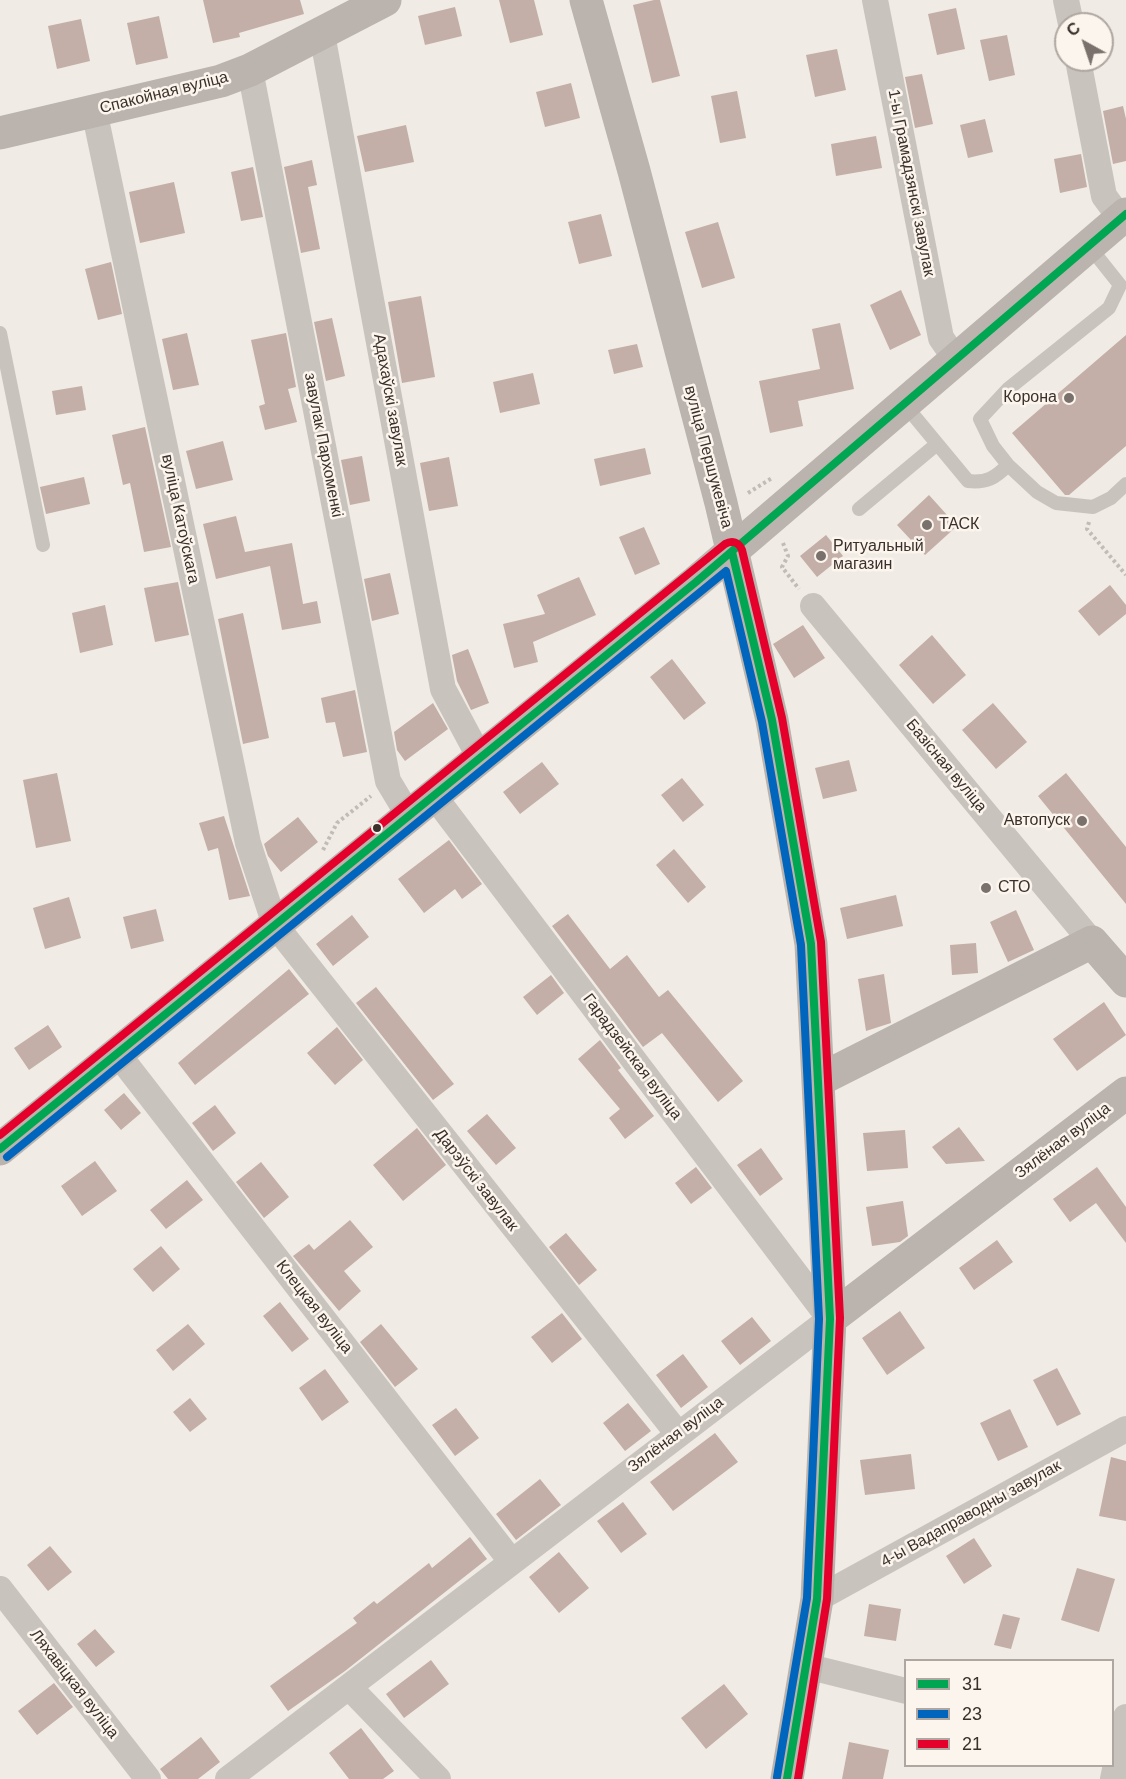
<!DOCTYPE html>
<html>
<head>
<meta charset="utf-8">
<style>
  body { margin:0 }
  #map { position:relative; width:1126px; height:1779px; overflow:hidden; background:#f0ebe5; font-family:Arial,sans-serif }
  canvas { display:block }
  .legend { position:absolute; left:904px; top:1659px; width:210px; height:108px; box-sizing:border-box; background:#fbf5ee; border:2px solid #aea6a0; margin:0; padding:8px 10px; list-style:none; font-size:18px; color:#3b302b }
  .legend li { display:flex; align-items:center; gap:12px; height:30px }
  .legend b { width:30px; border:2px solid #aea6a0 }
  .north { position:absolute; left:1054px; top:12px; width:60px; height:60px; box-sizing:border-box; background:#fbf5ee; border:2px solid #aea6a0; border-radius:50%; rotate:320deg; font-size:16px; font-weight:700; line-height:24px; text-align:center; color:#3b302b }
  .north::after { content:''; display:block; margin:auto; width:21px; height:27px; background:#7a716c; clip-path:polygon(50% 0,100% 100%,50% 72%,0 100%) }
</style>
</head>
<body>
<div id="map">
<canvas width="1126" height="1779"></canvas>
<ul class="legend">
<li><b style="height:8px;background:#00a651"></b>31</li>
<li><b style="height:8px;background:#0065bd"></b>23</li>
<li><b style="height:8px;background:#e4002b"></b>21</li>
</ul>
<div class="north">С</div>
</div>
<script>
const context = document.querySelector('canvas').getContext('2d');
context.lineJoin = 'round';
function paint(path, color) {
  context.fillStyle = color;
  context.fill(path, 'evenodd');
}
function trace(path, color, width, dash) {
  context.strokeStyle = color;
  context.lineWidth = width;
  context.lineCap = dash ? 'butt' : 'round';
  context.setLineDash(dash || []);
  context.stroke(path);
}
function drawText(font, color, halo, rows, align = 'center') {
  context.font = font + ' Arial,sans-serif';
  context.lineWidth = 5;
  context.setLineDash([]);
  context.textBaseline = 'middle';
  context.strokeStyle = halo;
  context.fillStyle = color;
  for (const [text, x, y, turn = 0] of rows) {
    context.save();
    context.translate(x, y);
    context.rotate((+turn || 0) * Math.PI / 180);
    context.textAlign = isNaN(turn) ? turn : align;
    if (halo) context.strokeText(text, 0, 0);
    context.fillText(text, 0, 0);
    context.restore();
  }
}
const building = new Path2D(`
  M203,0H300L304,14L239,33L240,37L213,43Z
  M499,0H534L543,35L510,43Z
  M654,0H660L680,76L652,83L633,5Z
  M455,7L462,36L425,45L418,16Z
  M956,8L965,49L937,55L928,14Z
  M159,16L168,58L136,65L127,23Z
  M81,19L90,61L57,69L48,26Z
  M1007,35L1015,75L989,81L980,40Z
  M837,49L846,90L815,97L806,55Z
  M922,74L933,124L915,128L905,77Z
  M571,83L580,118L545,127L536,92Z
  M737,91L746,138L720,143L711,96Z
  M1123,106L1126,119V161L1113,164L1103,111Z
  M985,119L993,152L968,158L960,125Z
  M406,125L414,162L365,172L357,136Z
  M876,136L882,168L836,176L831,144Z
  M1081,154L1087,187L1060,193L1054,159Z
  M312,160L317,185L308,187L320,249L301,253L284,167Z
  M253,167L263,217L241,221L231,172Z
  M174,182L185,233L140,243L129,192Z
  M601,214L612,256L579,264L568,222Z
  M718,222L735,278L702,288L685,232Z
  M111,262L122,314L98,320L85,269Z
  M901,290L921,335L890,350L870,305Z
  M421,296L435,377L402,383L388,302Z
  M332,318L345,376L326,381L314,322Z
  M840,323L854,389L798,401L803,426L770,433L759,381L820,369L812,329Z
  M187,333L199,385L173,390L162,339Z
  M286,333L296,387L288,389L297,422L265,430L259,406L265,404L251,340Z
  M1126,335V446L1069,495H1065L1012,433Z
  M637,344L643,367L614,374L608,350Z
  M533,373L540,404L500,413L493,382Z
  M82,386L86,410L56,415L52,391Z
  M145,427L171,547L144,552L130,483L123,485L112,435Z
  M223,441L233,480L196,489L186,451Z
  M645,448L651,474L600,486L594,459Z
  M362,456L370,501L350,505L341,460Z
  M449,457L458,506L429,511L420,463Z
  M84,477L90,504L46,514L40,487Z
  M929,495L957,526L925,555L897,525Z
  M236,516L245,552L292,543L303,604L317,601L321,623L282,630L270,566L216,579L203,524Z
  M644,527L660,564L635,575L619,537Z
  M826,535L843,556L817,577L800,556Z
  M390,573L399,614L372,621L364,579Z
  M579,577L596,615L533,642L538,662L514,668L503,624L545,614L537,595Z
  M178,582L189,635L155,642L144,588Z
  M1110,585L1126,605V614L1099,636L1078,611Z
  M105,605L113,645L80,653L72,613Z
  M243,613L269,738L243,744L218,619Z
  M803,625L825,658L794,678L773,644Z
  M932,635L966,675L933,704L899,665Z
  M468,649L489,703L471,710L457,681L452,655Z
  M672,659L706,703L684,720L650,677Z
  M355,690L367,752L343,757L335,722L326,723L321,698Z
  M433,703L448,729L405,761L397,750L394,732Z
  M993,703L1027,742L996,769L962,730Z
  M849,760L857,791L823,799L815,768Z
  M542,762L559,784L520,814L503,792Z
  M57,773L71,841L36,848L23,780Z
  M1066,773L1126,847V904L1038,796Z
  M682,778L704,805L683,822L661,795Z
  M224,816L250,896L229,900L218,848L208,851L199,823Z
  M298,817L318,842L281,872L268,856L264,844Z
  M449,840L482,884L462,899L455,889L424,913L398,879Z
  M674,849L706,887L688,903L656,865Z
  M896,895L903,926L847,939L840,908Z
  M69,897L81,938L45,949L33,908Z
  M156,909L164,941L131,949L123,917Z
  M1016,910L1034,950L1008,962L990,922Z
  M568,914L610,969L627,955L659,997L668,990L743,1081L718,1102L662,1033L643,1047L552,926Z
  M352,915L369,937L333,966L316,944Z
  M976,943L978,973L952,975L950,945Z
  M289,969L309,994L195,1085L178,1063Z
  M884,974L891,1023L866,1031L858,979Z
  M551,975L564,993L537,1015L523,997Z
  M376,987L454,1084L433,1100L356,1003Z
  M1104,1002L1126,1035L1077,1071L1053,1039Z
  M48,1025L62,1047L29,1070L14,1048Z
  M337,1027L363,1060L335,1085L307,1053Z
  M600,1040L621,1068L618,1070L654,1116L625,1139L609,1118L620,1109L578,1059Z
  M124,1093L141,1113L121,1130L104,1110Z
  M215,1105L236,1133L213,1151L192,1123Z
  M487,1114L516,1148L496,1165L467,1131Z
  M959,1127L985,1161L946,1164L932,1147Z
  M417,1128L446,1165L403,1201L373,1165Z
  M905,1130L908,1168L867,1171L863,1133Z
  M761,1148L783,1179L760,1196L737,1165Z
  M95,1161L117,1191L82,1216L61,1186Z
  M261,1162L289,1197L264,1218L236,1182Z
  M696,1167L712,1188L691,1204L675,1183Z
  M1097,1167L1126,1207V1243L1096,1203L1070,1222L1053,1199Z
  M187,1180L203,1200L166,1229L150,1210Z
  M903,1201L908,1236L900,1242L872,1246L866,1207Z
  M350,1220L373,1247L344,1271L361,1291L339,1311L293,1256L309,1244L314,1250Z
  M566,1233L597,1270L579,1285L549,1247Z
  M997,1240L1013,1262L974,1290L959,1268Z
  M161,1246L180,1269L153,1292L133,1269Z
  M280,1302L309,1339L292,1352L263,1316Z
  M900,1311L925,1348L887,1375L862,1338Z
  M562,1313L582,1339L552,1363L531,1337Z
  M752,1317L771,1341L740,1365L721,1341Z
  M188,1324L205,1344L173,1371L156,1350Z
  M381,1324L418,1369L395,1387L360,1342Z
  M683,1354L708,1387L681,1408L656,1375Z
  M1057,1368L1081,1414L1057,1426L1033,1380Z
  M325,1369L349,1402L322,1421L299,1388Z
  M190,1398L207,1419L190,1432L173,1412Z
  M628,1403L651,1431L625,1451L603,1423Z
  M456,1408L479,1438L455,1456L432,1425Z
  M1010,1409L1028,1447L998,1461L980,1423Z
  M715,1433L738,1462L673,1511L650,1482Z
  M911,1454L915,1489L865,1495L860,1460Z
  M1111,1457L1126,1461V1521L1099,1516Z
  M540,1479L561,1505L516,1540L496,1514Z
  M623,1502L647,1534L621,1553L597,1521Z
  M470,1537L487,1559L345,1671L288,1711L270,1686L357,1623L353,1618L374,1601L377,1604L429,1563L432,1568Z
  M974,1538L992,1566L964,1584L946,1556Z
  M50,1546L72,1572L48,1591L27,1565Z
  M559,1552L589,1588L559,1613L529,1577Z
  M1077,1568L1115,1579L1099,1632L1061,1620Z
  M869,1604L901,1609L896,1641L864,1636Z
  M1003,1614L1020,1618L1011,1649L994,1645Z
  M95,1629L115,1652L96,1667L77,1644Z
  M431,1660L449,1684L404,1718L386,1694Z
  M54,1683L73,1707L37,1735L18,1711Z
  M724,1684L748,1714L706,1749L681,1718Z
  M361,1728L394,1771L383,1779H349L329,1753Z
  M201,1737L220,1762L198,1779H168L160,1769Z
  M849,1742L889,1750L883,1779H842Z`);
const path = new Path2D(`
  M748,493L772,478
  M1089,522L1087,529L1126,575
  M783,543L788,556L782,567L799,589
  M323,850L337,823L371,796`);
const lane = new Path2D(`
  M1089,246L1120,285L1109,308L1008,389L980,419L993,446L1008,465L1037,492L1056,503L1093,507L1111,498L1126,484
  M0,333L43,545
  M905,405L968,481C987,483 995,478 1008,465
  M859,509L937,444`);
const street = new Path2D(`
  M875,0L941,338L957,361
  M1066,0L1071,24
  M322,34L443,689L480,758
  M1078,60L1104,196L1121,219
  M250,70L388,781L409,816
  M94,110L248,843L275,925L678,1434
  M813,606L1092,942
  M117,1053L511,1561
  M0,1589L148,1779
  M817,1599L1126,1429
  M806,1666L906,1691
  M349,1687L438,1779
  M228,1779L830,1319L434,796
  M1113,1779L1126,1717`);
const secondary = new Path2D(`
  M586,0L634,171L721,503L772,720L811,944L830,1319L817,1599L787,1779
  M0,133L221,81L250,70L385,0
  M819,1080L1092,942L1126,981
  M0,1149L696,582L1126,214
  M830,1319L1126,1093`);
const bus1 = new Path2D(`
  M732,552L772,720L811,944L830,1319L817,1599L787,1779
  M0,1149L696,582L1126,214`);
const bus2 = new Path2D(`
  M7,1157L726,571L762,722L801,945L819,1319L807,1598L777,1777`);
const bus3 = new Path2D(`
  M0,1135L725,544C732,540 739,542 742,550L782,718L821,942L840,1318L827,1599L798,1779`);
const markers = [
  [1069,398,6,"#7a716c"],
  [927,525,6,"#7a716c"],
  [821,556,6,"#7a716c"],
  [1082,821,6,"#7a716c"],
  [377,828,5,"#3b302b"],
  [986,888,6,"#7a716c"]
];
const streetNames = [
  ["Спакойная вуліца",164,93,-14],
  ["1-ы Грамадзянскі завулак",911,183,79],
  ["Адахаўскі завулак",390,400,80],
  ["завулак Пархоменкі",323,445,79],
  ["вуліца Першукевіча",708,457,75],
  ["вуліца Катоўскага",180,519,78],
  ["Базісная вуліца",946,766,50],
  ["Гарадзейская вуліца",632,1057,53],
  ["Зялёная вуліца",1063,1141,-37],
  ["Дарэўскі завулак",476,1180,52],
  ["Клецкая вуліца",314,1307,52],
  ["Зялёная вуліца",676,1435,-37],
  ["4-ы Вадаправодны завулак",971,1514,-29],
  ["Ляхавіцкая вуліца",74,1684,52]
];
const poiNames = [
  ["Корона",1057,398,"right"],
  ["ТАСК",939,525],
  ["Ритуальный",833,547],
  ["магазин",833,565],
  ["Автопуск",1070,821,"right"],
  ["СТО",998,888]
];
paint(building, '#c3afa7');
trace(path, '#c2bbb6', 4, [3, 3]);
trace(lane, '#c9c3be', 14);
trace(street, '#c9c3be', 26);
trace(secondary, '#bab3ae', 33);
trace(bus1, '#00a651', 8);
trace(bus2, '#0065bd', 8);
trace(bus3, '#e4002b', 8);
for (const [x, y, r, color] of markers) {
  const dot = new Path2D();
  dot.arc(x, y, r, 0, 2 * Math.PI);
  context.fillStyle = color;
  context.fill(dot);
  trace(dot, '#fbf5ee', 2);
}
drawText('16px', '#3b302b', '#fbf5ee', streetNames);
drawText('16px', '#3b302b', '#fbf5ee', poiNames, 'left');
</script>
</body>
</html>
